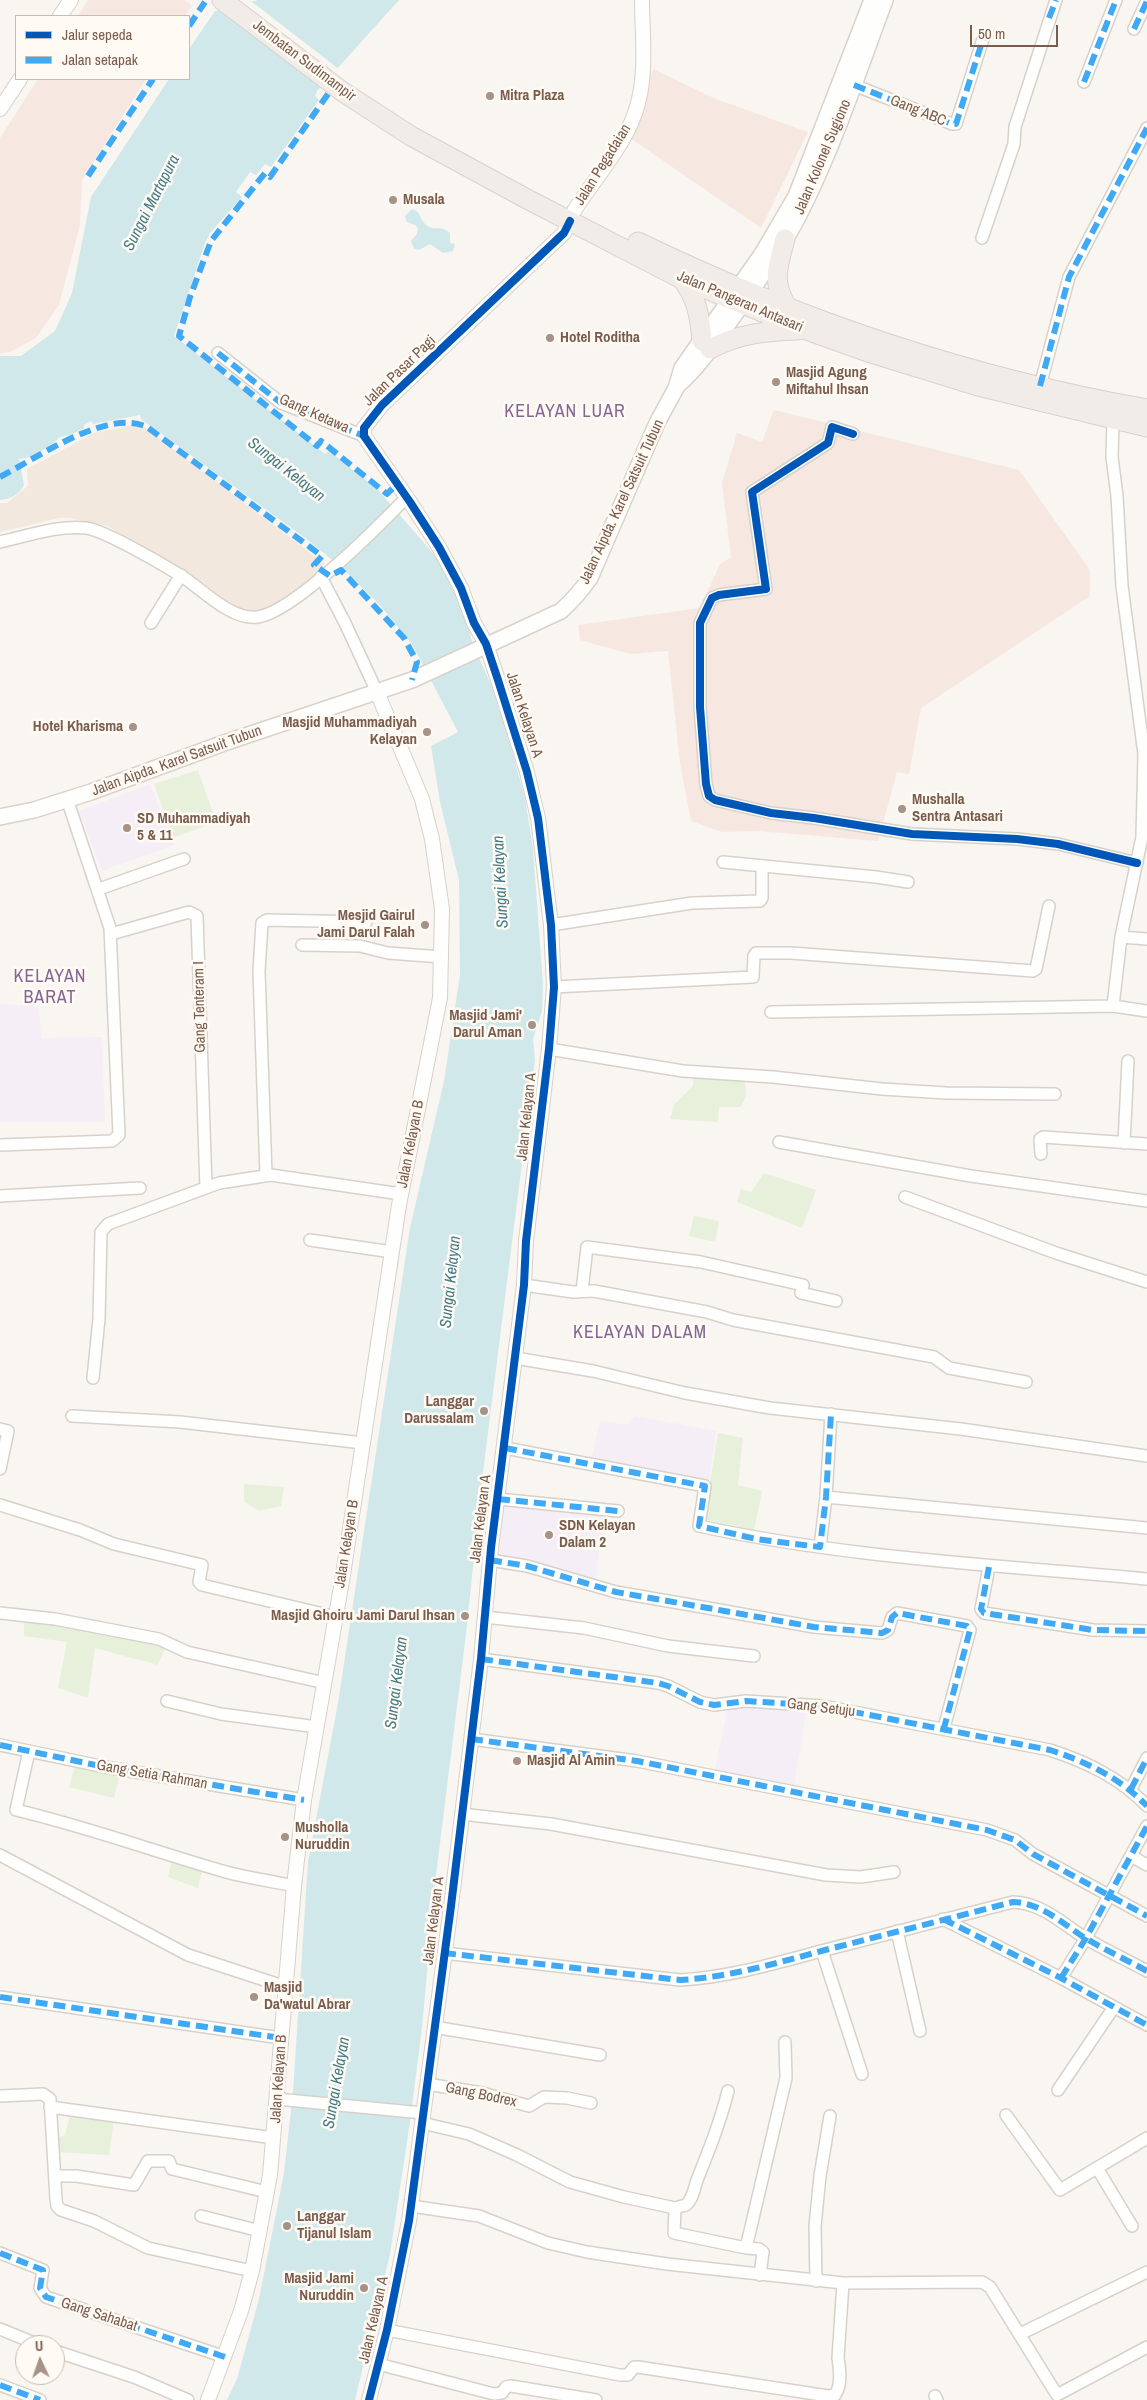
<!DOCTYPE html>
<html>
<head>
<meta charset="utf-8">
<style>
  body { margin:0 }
  #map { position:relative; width:1147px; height:2400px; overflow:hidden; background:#f9f5f0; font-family:"Archivo Narrow",sans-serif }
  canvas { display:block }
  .legend { position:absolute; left:15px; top:15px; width:175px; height:65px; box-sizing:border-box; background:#fffaf3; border:1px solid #cabbb1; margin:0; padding:6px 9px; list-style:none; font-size:15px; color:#7a5c4d }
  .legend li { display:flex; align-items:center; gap:10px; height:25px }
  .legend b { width:25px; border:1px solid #cabbb1 }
  .north { position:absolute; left:15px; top:2335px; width:50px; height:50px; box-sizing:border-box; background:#fffaf3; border:1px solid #cabbb1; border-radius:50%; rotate:357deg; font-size:14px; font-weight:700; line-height:20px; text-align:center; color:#7a5c4d }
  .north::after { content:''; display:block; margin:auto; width:18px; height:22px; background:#a69286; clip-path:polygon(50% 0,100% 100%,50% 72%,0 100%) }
  .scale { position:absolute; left:970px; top:25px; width:88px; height:22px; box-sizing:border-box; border:2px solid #7a5c4d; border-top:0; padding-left:6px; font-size:15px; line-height:18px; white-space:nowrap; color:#7a5c4d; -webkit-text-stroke:4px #fffaf3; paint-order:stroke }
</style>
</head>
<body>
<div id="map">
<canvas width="1147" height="2400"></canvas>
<ul class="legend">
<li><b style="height:6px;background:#0057b8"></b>Jalur sepeda</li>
<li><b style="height:6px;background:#3fa9f5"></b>Jalan setapak</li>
</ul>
<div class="north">U</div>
<div class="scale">50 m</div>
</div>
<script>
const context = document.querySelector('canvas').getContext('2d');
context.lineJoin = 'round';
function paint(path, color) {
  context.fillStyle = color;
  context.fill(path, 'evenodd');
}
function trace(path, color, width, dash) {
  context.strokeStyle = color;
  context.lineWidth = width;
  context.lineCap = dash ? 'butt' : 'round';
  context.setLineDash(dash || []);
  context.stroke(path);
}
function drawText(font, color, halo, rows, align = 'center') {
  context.font = font + ' "Archivo Narrow",sans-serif';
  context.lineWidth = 5;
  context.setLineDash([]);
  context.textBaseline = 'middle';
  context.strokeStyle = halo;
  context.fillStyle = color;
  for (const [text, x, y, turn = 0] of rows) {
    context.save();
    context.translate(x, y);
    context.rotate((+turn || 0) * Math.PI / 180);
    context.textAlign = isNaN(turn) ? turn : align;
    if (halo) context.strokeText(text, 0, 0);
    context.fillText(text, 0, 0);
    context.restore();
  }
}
const residential = new Path2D(`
  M133,425L144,427L325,564L291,602L258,611L245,610L226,604L108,526L70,518H59L0,532V503H7L28,486L27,469L94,433Z`);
const commercial = new Path2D(`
  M88,0H185L192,6L185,16H78Z
  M653,69L716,99L808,132L761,228L630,138L638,119Z
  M38,79H146L82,180L80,225L59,305L36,338L10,352L0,353V138Z
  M774,410L1019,470L1090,570V596L921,708L909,774L897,772L878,841L758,831L722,832L691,821L680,763L668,651L630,654L580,640L578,625L700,608L720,564L731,557L722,483L737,433L762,442Z`);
const education = new Path2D(`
  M150,784L174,845L102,871L79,811Z
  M0,1004L39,1006L41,1038L102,1037L105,1122H0Z
  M634,1416L716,1431L708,1488L590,1465L600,1421L627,1425Z
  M503,1503L603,1513L596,1581L493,1558Z
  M728,1706L807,1707L794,1788L714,1775Z`);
const green = new Path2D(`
  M198,770L216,822L173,838L154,784Z
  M694,1073L745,1079L746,1096L741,1107H719L718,1122L670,1119L674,1105L693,1086Z
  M764,1173L816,1190L802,1228L737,1202L741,1189L751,1192Z
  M694,1216L719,1221L715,1242L689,1236Z
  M718,1433L743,1438L738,1485L762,1491L754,1530L704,1519Z
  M244,1484L284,1487L281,1506L259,1511L244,1501Z
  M24,1623H44L166,1646L158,1665L95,1648L88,1698L58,1688L67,1642L24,1636Z
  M75,1766L120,1774L114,1798L69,1787Z
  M172,1859L202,1871L198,1888L168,1877Z
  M70,2115L114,2119L109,2155L57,2152V2138L65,2135Z`);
const water = new Path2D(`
  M258,0H399L317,91L315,96L319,100L271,167L265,164L256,175L250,172L236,192L242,197L210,233L205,243L174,336L325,454L329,451L378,490L438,559L465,613L472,642L491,685L507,734L525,798L533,849L543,985L542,1011L533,1039L535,1060L482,1480L466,1634L437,1867L422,2027L410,2122L390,2254L355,2400H227L237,2379L259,2299L284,2173L293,2092L308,1862L338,1703L410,1228L444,1081L460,975L459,880L440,802L431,746L458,732L412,644L378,603L342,568L304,537L141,419L140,415L93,424L91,421L84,425V428L70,435L60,437L50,446L30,457L19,459L24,485C19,495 10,499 0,500V356H21L55,331L72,293L91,197L169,79H189V49L215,11Z
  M412,209L418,212C430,239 436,221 450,233V243L455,244L453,251L443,253L430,244L419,250L414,249L411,241L417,234L418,228L415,225L407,222L405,216Z`);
const pier = new Path2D(`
  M251,1L340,70L324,87L220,7Z`);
const minor = new Path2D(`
  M1134,29L1147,1
  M1084,82L1116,0
  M854,85L952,124H956L983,39
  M982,238L1014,144L1015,127L1056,0
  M218,353L281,403L364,436
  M1040,386L1069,277L1147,128
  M1113,419L1112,457L1117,496L1122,586L1144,754L1142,837L1121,937L1113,1006L1147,1011
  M853,434L832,427L828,443L752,492L766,589L719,595L712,598L700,623V707L706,784L709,796L715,800L771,813L814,818L912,834L1017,839L1058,844L1137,863
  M0,542C27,536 58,525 86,528C104,530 162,564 180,575C201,588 231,621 258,617C295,611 379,526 407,497
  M321,577L345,623L377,692
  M151,623L181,575
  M723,862L876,877L908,882
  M99,889L184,859
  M551,925L692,903L760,901L762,898V866
  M111,934L189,912L197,916L206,1188
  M1121,937L1147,939
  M302,945L360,946L388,953L442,957
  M554,987L753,977L754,956L756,953H791L1033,971L1036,969L1049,906
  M771,1012L1113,1006
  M549,1049L683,1071L773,1077L882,1089L946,1093L1055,1094
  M779,1142L971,1176L1147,1201
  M1124,1143L1128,1061
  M0,1145L112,1141L119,1135L110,928L67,799
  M1041,1154L1040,1139L1043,1137L1147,1144
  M266,1175L259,971L262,923L267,920L366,922
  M0,1196L140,1188
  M905,1197L1056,1253L1147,1282
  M310,1240L392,1252
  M524,1285L573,1292L594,1291L707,1312L733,1320L934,1357L949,1368L1026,1382
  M582,1291L587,1247L701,1262L803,1285L801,1293L836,1301
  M515,1358L593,1371L685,1393L770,1408L961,1429L1147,1456
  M93,1378L99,1319L101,1232L108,1224L219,1183L271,1175L401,1194
  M72,1416L180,1422L363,1443
  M0,1429L8,1431L0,1469
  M505,1448L705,1486L699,1526C847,1558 997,1565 1147,1579
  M826,1497L1147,1528
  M498,1499L618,1511
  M0,1505L80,1530L114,1544L202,1565L199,1582L202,1585L336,1617
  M820,1547L826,1497L831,1414
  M490,1560L527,1566L616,1592L708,1608L814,1627L882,1633L888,1630L892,1617L897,1613L967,1626L970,1630L944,1728
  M989,1567L981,1609L984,1613L1093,1630L1147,1631
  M0,1613L55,1619L159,1639L187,1652L325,1683
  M485,1617L584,1628L668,1646L754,1656
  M481,1659L658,1683L668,1686L700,1702L714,1705L746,1701L823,1706L1050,1750C1087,1762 1120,1778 1147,1806
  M167,1701L221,1714L317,1727
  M471,1739L637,1761L987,1830L1015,1840L1033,1854L1147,1916
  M0,1745L105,1767L304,1800
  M29,1751L16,1810C88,1827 156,1852 226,1872C248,1878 272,1881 294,1886
  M1131,1789L1147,1758
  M461,1814L551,1824L826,1875L861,1877L894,1872
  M0,1855L188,1955L286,1987
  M1131,1856L1147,1865
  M943,1919L1061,1978L1147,2025
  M897,1931L920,2031
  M822,1951L862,2074
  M444,1953L680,1980C730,1977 777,1963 825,1950C888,1934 951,1918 1013,1902C1042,1903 1063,1924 1085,1938C1105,1950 1127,1960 1147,1971
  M1061,1978L1086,1938L1147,1826
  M0,1997L281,2038
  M434,2027L600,2055
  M427,2084L482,2093L529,2106L544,2097L567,2098L591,2103
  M1058,2090L1114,2007
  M0,2096L43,2094L50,2099L56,2199L57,2206L61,2210L94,2221L148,2248L252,2271
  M277,2099L423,2113
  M50,2107L274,2138
  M1006,2115L1060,2190L1147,2138
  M422,2123L469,2134L517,2155L570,2182L624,2197L675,2208L674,2233L746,2248
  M1097,2168L1132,2226
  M55,2176H76L134,2185L148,2161H169L172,2169L267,2192
  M411,2206L479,2216L548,2243L587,2252L667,2264L843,2283L982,2282L990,2287L1057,2395L1147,2347
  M675,2208L686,2205C693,2199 694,2189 697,2180C709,2150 720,2123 728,2091
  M201,2216L260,2231
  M0,2253L43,2270L40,2288L46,2297L225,2357
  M760,2275L763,2252L759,2249L746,2248L786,2078L785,2042
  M816,2281L815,2226L820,2176L830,2116
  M0,2329L39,2345
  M387,2330L620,2375H628L634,2367H638L828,2396L835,2395C842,2385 840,2370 838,2358L843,2283
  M1020,2334L1147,2272
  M55,2351L134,2377L188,2400
  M378,2364L494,2394L502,2393L506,2387L511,2386L596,2400
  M0,2385L40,2400
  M935,2396L937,2400`);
const tertiary = new Path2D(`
  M60,16L71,0
  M0,109L20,79
  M574,211C596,176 628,143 638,103C647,70 642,33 642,0
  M208,2400L241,2311L252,2271L270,2175L294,1886L304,1800L343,1575L399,1205L440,998L442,909L432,839L422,799L377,692
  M369,2400L387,2330L409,2221L451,1906L481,1659L491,1548L524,1285L526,1241L549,1049L554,987L551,925L538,818L527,772L498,680L486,644L474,623L461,588L439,547L410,502L364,436V428L382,405L564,233L570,221`);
const secondary = new Path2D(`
  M678,385C701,365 717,339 735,314C757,282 781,250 799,215C834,146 858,72 885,0
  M0,817L34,810L91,792L224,743L412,680L561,611C572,601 581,591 590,578L657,423L676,388L682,368L762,254L796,196L872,0`);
const trunk = new Path2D(`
  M222,0L343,92L411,136L527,199L682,279L804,329L871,353L978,386L1147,427
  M785,239C778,267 771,280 787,307
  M638,242C799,320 970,378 1147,409
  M682,279C697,298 700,317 702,341
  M710,349C738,334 766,331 797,330`);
const quiet = new Path2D(`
  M1049,18L1056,0
  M189,26L205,2
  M1134,29L1147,1
  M1084,82L1116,0
  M854,85L952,124H956L983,39
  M328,94L270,177L265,173L211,241L190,297L179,336L317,446L321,441L387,494L397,484
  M88,176L153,79
  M218,353L281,403L364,436
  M1040,386L1069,277L1147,128
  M0,477C37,458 107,408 147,427L322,556L314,565L330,576L341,570L404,638L417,662L412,680
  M505,1448L705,1486L699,1526L756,1539L820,1547L826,1497L831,1414
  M498,1499L618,1511
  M490,1560L527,1566L616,1592L708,1608L814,1627L882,1633L888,1630L892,1617L897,1613L967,1626L970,1630L944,1728
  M989,1567L981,1609L984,1613L1093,1630L1147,1631
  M481,1659L658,1683L668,1686L700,1702L714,1705L746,1701L823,1706L1050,1750C1087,1762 1120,1778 1147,1806
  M471,1739L637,1761L987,1830L1015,1840L1033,1854L1147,1916
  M0,1745L105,1767L304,1800
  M1131,1789L1147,1758
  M943,1919L1061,1978L1147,2025
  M444,1953L680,1980C730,1977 777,1963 825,1950C888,1934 951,1918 1013,1902C1042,1903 1063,1924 1085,1938C1105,1950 1127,1960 1147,1971
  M1061,1978L1086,1938L1147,1826
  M0,1997L281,2038
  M0,2253L43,2270L40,2288L46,2297L225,2357
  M0,2385L40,2400`);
const cycleway = new Path2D(`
  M853,434L832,427L828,443L752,492L766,589L719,595L712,598L700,623V707L706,784L709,796L715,800L771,813L814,818L912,834L1017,839L1058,844L1137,863
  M369,2400L387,2330L409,2221L451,1906L481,1659L491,1548L524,1285L526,1241L549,1049L554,987L551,925L538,818L527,772L498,680L486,644L474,623L461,588L439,547L410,502L364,436V428L382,405L564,233L570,221`);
const markers = [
  [490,96,5,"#a69286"],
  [393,200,5,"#a69286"],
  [550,338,5,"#a69286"],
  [776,382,5,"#a69286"],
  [133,727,5,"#a69286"],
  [427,732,5,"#a69286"],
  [902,809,5,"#a69286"],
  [127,828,5,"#a69286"],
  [425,925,5,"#a69286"],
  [532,1025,5,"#a69286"],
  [484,1411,5,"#a69286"],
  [549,1535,5,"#a69286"],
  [465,1616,5,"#a69286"],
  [517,1761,5,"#a69286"],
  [285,1837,5,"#a69286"],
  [254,1997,5,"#a69286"],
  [287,2226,5,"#a69286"],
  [364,2288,5,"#a69286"]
];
const streetNames = [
  ["Jembatan Sudimampir",304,61,37],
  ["Gang ABC",918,111,22],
  ["Jalan Kolonel Sugiono",823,157,-67],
  ["Jalan Pegadaian",603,165,-58],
  ["Jalan Pangeran Antasari",740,302,23],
  ["Jalan Pasar Pagi",400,371,-44],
  ["Gang Ketawa",314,414,24],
  ["Jalan Aipda. Karel Satsuit Tubun",622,502,-65],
  ["Jalan Kelayan A",524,715,72],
  ["Jalan Aipda. Karel Satsuit Tubun",177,761,-20],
  ["Gang Tenteram I",200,1007,-91],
  ["Jalan Kelayan A",527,1117,-84],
  ["Jalan Kelayan B",411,1144,-79],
  ["Jalan Kelayan A",481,1519,-83],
  ["Jalan Kelayan B",347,1544,-81],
  ["Gang Setuju",821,1708,7],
  ["Gang Setia Rahman",152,1775,10],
  ["Jalan Kelayan A",434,1921,-83],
  ["Jalan Kelayan B",279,2079,-86],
  ["Gang Bodrex",481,2095,12],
  ["Gang Sahabat",99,2315,18],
  ["Jalan Kelayan A",374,2320,-77]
];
const poiNames = [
  ["Mitra Plaza",500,96],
  ["Musala",403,200],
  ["Hotel Roditha",560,338],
  ["Masjid Agung",786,373],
  ["Miftahul Ihsan",786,390],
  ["Masjid Muhammadiyah",417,723,"right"],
  ["Kelayan",417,740,"right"],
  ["Hotel Kharisma",123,727,"right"],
  ["Mushalla",912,800],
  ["Sentra Antasari",912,817],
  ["SD Muhammadiyah",137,819],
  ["5 & 11",137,836],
  ["Mesjid Gairul",415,916,"right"],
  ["Jami Darul Falah",415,933,"right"],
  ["Masjid Jami'",522,1016,"right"],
  ["Darul Aman",522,1033,"right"],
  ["Langgar",474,1402,"right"],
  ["Darussalam",474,1419,"right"],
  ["SDN Kelayan",559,1526],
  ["Dalam 2",559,1543],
  ["Masjid Ghoiru Jami Darul Ihsan",455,1616,"right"],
  ["Masjid Al Amin",527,1761],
  ["Musholla",295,1828],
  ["Nuruddin",295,1845],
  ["Masjid",264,1988],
  ["Da'watul Abrar",264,2005],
  ["Langgar",297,2217],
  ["Tijanul Islam",297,2234],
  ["Masjid Jami",354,2279,"right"],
  ["Nuruddin",354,2296,"right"]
];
const waterNames = [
  ["Sungai Martapura",152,203,-63],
  ["Sungai Kelayan",286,470,38],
  ["Sungai Kelayan",501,882,-93],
  ["Sungai Kelayan",451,1282,-84],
  ["Sungai Kelayan",397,1683,-83],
  ["Sungai Kelayan",337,2083,-80]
];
const quarterNames = [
  ["KELAYAN LUAR",565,412],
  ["KELAYAN",50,977],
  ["BARAT",50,998],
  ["KELAYAN DALAM",640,1333]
];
paint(residential, '#f2e8de');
paint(commercial, '#f6e8e1');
paint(education, '#f6eef6');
paint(green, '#e7f0db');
paint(water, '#d0e8ea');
paint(pier, '#f9f5f0');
trace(minor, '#d7d1cb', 14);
trace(tertiary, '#d7d1cb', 16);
trace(secondary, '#d9d2cb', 18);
trace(trunk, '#dad1cc', 21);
trace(minor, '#fefefd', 11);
trace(tertiary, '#fefefd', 14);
trace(secondary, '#fefefd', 15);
trace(trunk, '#f2ece8', 19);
trace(quiet, '#3fa9f5', 6, [12, 6]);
trace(cycleway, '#0057b8', 8);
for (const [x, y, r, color] of markers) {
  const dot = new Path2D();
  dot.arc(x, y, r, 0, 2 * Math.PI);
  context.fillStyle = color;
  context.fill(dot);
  trace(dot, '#fffaf3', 2);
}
drawText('15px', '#7a5c4d', '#fffaf3', streetNames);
drawText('bold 15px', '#7a5c4d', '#fffaf3', poiNames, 'left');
drawText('italic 16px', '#437c86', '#fffaf3', waterNames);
context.letterSpacing = '1px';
drawText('18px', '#846695', '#fffaf3', quarterNames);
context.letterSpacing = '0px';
</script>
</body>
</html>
